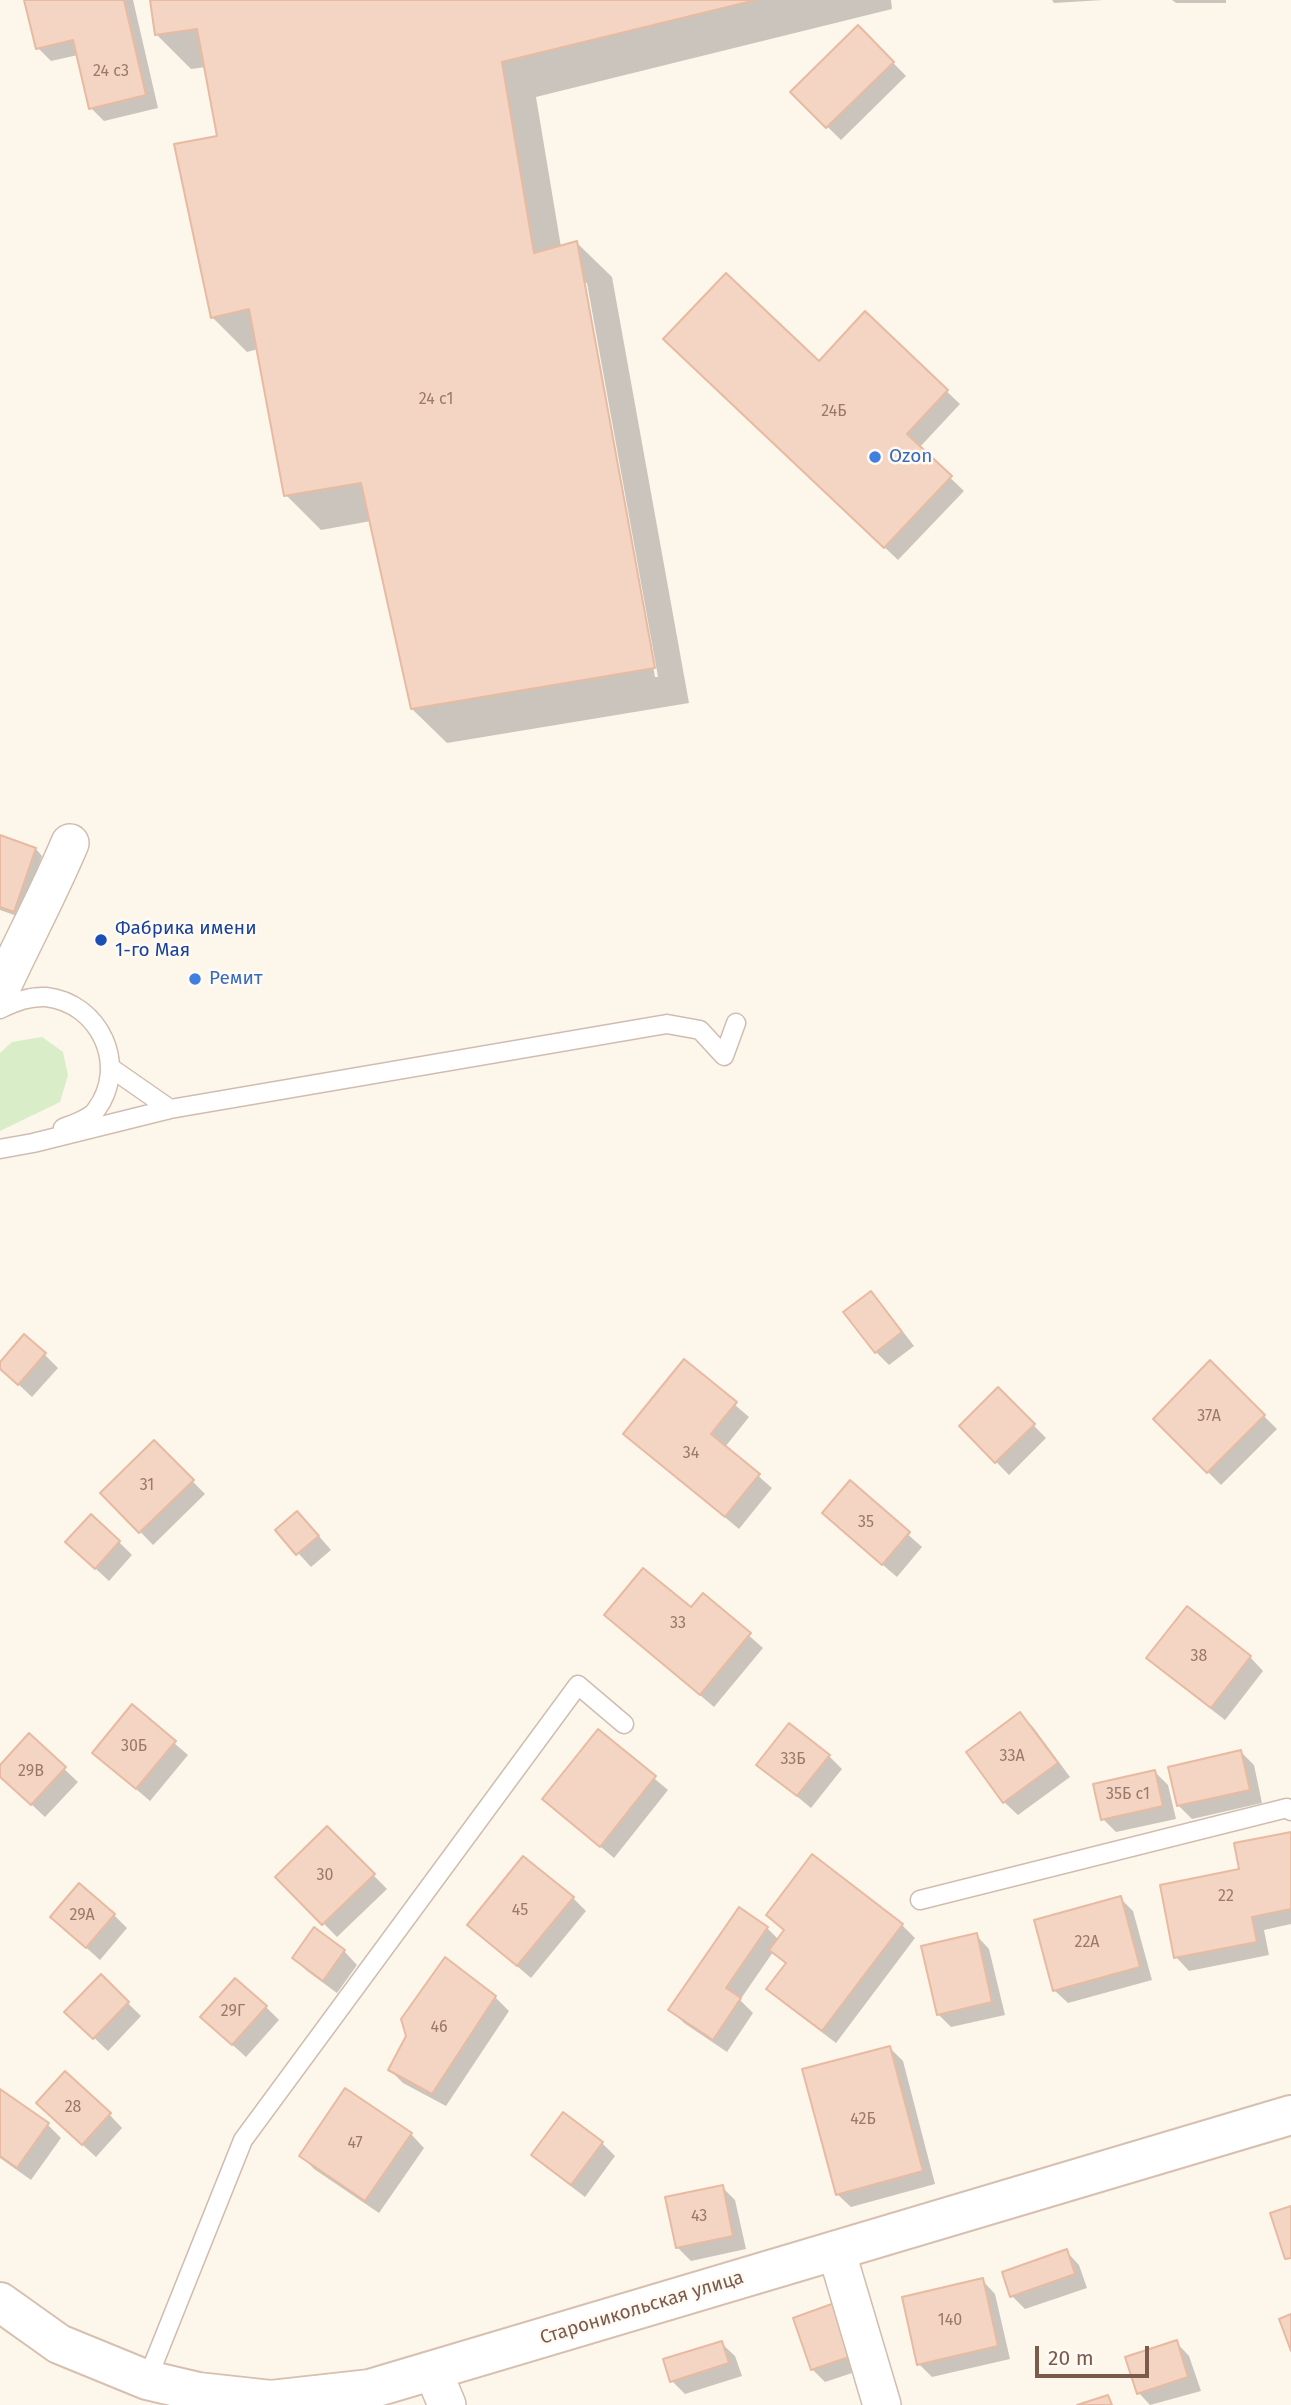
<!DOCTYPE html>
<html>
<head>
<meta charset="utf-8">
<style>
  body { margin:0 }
  #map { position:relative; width:1291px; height:2405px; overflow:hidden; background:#fdf6eb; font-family:"Fira Sans",sans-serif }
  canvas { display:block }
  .scale { position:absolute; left:1035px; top:2346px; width:114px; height:32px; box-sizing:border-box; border:4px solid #7b5b4c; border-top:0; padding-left:9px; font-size:21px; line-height:24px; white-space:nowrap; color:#7b5b4c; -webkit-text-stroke:5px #fffaf3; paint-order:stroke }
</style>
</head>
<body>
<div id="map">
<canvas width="1291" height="2405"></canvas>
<div class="scale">20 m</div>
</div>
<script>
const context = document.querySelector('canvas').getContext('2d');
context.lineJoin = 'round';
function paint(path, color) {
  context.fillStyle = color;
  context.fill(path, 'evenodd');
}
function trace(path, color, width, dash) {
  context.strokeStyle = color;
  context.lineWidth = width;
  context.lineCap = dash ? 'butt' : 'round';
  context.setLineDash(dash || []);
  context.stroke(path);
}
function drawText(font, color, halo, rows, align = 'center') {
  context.font = font + ' "Fira Sans",sans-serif';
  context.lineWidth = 5;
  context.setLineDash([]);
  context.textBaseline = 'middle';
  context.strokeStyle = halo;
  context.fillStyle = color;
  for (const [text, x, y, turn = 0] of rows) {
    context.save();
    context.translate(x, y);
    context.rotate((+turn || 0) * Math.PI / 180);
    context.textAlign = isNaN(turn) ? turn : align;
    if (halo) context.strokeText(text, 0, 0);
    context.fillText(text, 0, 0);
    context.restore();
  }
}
const green = new Path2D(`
  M42,1037L63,1052L68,1075L60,1102L0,1131V1053L12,1042Z`);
const shadow = new Path2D(`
  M26,0H133L158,108L104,121L91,108L78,55L51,61L38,48Z
  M151,0H891L892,9L536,97L561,247L577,243L612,277L689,703L447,743L412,709L371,521L321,530L286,495L258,349L247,352L212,317L219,138L206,67L191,69L157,35ZM583,283H587L658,677H655Z
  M1052,0H1103L1054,3Z
  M1172,0H1226V3H1176Z
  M858,27L906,76L841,140L792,92Z
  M865,314L960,404L919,448L964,491L898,560L679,352L819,363Z
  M0,837L36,849L42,856L20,917L0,910Z
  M870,1293L884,1307L914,1346L889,1365L876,1352L845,1312Z
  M45,1355L58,1368L32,1397L0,1367V1365Z
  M684,1361L749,1417L725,1447L772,1488L739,1529L625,1434Z
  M1210,1363L1277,1429L1221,1485L1155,1419Z
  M998,1389L1046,1438L1009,1475L961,1426Z
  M154,1442L205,1494L153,1545L103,1493Z
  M850,1483L922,1547L897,1577L837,1526Z
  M310,1526L331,1550L311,1567L277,1530Z
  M119,1542L132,1555L109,1581L81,1555Z
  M703,1595L763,1648L714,1707L606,1615L691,1610Z
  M1187,1608L1250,1657L1263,1671L1225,1720L1162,1671L1149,1658Z
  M132,1707L188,1755L150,1801L94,1753Z
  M1020,1714L1033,1727L1070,1777L1018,1815L1004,1802Z
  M598,1731L668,1790L614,1858L544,1799Z
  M29,1736L78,1782L45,1817L0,1775V1767Z
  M1241,1752L1254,1765L1262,1803L1192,1819L1179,1806Z
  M829,1756L842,1769L811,1808L759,1765Z
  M1155,1772L1168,1785L1176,1819L1116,1832L1103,1819Z
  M327,1828L387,1889L337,1937L278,1877Z
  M1291,1833V1924L1264,1930L1269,1955L1189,1971L1176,1957L1241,1870Z
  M813,1857L902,1925L915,1938L836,2043L782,2002L769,1989L787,1965L773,1952L740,2000L753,2013L727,2052L684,2023L671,2010L767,1928L779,1940L785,1932L768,1915Z
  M573,1898L586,1911L531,1978L469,1925Z
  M1120,1898L1133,1911L1152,1980L1068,2003L1054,1990Z
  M114,1915L127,1928L100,1960L52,1917Z
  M976,1935L989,1949L1005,2015L951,2027L938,2014Z
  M344,1951L357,1965L337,1993L307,1971L294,1958Z
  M445,1960L495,1997L509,2011L446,2106L403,2083L390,2070Z
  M101,1977L141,2016L108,2051L67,2012Z
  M266,2007L279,2020L246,2057L216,2030Z
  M890,2048L903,2061L935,2184L851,2207L837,2194Z
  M0,2091L48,2125L61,2138L31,2180L0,2158Z
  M109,2114L122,2128L96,2157L51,2116Z
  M411,2134L424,2148L379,2213L314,2169L301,2155Z
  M602,2143L615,2156L585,2197L547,2168L533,2155Z
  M722,2187L735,2200L746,2249L691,2261L678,2248Z
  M1066,2251L1079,2265L1087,2288L1025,2309L1012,2296Z
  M982,2280L995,2294L1010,2359L932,2377L919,2364Z
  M840,2303L870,2367L825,2382L812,2369Z
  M1176,2342L1189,2356L1201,2391L1150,2405L1139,2393Z
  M721,2343L735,2356L742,2376L685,2394L672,2381Z`);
const building = new Path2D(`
  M24,0H124L146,95L89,109L73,40L36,49Z
  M150,0H756L502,62L534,253L577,241L655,668L411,709L361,483L284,496L249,309L211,318L174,144L217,136L197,29L155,35Z
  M858,25L894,62L826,128L790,92Z
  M726,273L819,361L865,311L948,390L907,434L952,476L884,548L663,339Z
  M0,835L36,848L14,912L0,907Z
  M871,1291L902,1332L875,1353L843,1312Z
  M24,1334L46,1353L18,1385L0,1369V1362Z
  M684,1359L737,1402L711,1434L760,1474L725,1517L623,1434Z
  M1210,1360L1265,1415L1207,1473L1153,1419Z
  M998,1387L1035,1424L995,1463L959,1426Z
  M154,1440L194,1480L139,1533L100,1493Z
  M850,1480L910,1532L882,1565L822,1513Z
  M297,1511L319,1536L296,1555L275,1530Z
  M91,1514L120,1541L95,1569L65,1542Z
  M643,1568L691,1607L703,1593L751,1633L700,1695L604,1615Z
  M1187,1606L1251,1656L1211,1708L1146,1658Z
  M132,1704L176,1741L136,1789L92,1753Z
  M1020,1712L1058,1763L1003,1803L966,1752Z
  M789,1723L830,1755L797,1796L756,1765Z
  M598,1729L656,1776L600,1847L542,1799Z
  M29,1733L66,1767L31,1805L0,1777V1765Z
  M1241,1750L1250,1790L1177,1806L1168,1767Z
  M1155,1770L1163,1806L1101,1820L1093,1784Z
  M327,1826L375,1874L322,1925L275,1877Z
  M1291,1832V1909L1252,1917L1257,1942L1174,1958L1160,1885L1239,1869L1234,1843Z
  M812,1854L903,1924L822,2031L766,1989L786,1963L769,1950L784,1930L766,1915Z
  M523,1856L574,1897L517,1966L467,1925Z
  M79,1883L115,1914L86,1948L50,1917Z
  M1121,1896L1140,1967L1053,1991L1034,1920Z
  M739,1907L768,1927L726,1988L741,1998L713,2040L668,2010Z
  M314,1927L345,1950L323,1981L292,1958Z
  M977,1933L992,2002L937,2015L921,1946Z
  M445,1957L496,1996L432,2094L388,2070L406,2036L401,2019Z
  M101,1974L129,2002L93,2039L64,2012Z
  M235,1978L267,2006L232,2045L200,2017Z
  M890,2046L923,2171L836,2195L802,2069Z
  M65,2071L111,2113L82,2145L36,2103Z
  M345,2088L412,2133L365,2201L299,2156Z
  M0,2089L49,2123L17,2168L0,2156Z
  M563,2112L603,2142L571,2185L531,2155Z
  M723,2185L733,2236L676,2248L665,2197Z
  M1291,2206V2258L1285,2259L1270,2213Z
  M1067,2249L1075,2274L1010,2297L1002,2272Z
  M983,2278L998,2346L917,2365L902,2297Z
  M840,2301L858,2354L811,2370L793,2318Z
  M1291,2314V2351L1279,2319Z
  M1177,2340L1188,2377L1137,2394L1125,2357Z
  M722,2341L729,2363L670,2382L663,2359Z
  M1108,2395L1112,2405H1077Z`);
const lane = new Path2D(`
  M0,1009C15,1002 29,996 46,997C100,1003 129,1066 96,1110C90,1119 73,1124 63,1128
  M111,1068L170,1109
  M0,1149L33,1143L170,1109L667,1024L700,1030L724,1056L736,1023
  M920,1900L1287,1808L1291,1811
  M147,2380L243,2140L578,1685L624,1724`);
const street = new Path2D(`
  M0,991C23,941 49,893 70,843
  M836,2250L882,2405
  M433,2371L447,2405`);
const secondary = new Path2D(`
  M0,2302L59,2344L147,2380L198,2392L271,2400L370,2389L1291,2115`);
const markers = [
  [875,457,7,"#3f7fe0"],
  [101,940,7,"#1a4fb4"],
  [195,979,7,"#3f7fe0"]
];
const numberNames = [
  ["24 с3",111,72],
  ["24 с1",436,400],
  ["24Б",834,412],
  ["37А",1209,1417],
  ["34",691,1454],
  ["31",147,1486],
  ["35",866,1523],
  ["33",678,1624],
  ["38",1199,1657],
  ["30Б",134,1747],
  ["33А",1012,1757],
  ["33Б",793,1760],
  ["29В",31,1772],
  ["35Б с1",1128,1795],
  ["30",325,1876],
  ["22",1226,1897],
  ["45",520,1911],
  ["29А",82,1916],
  ["22А",1087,1943],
  ["29Г",233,2012],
  ["46",439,2028],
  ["28",73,2108],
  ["42Б",863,2120],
  ["47",355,2144],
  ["43",699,2217],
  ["140",950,2321]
];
const shopNames = [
  ["Ozon",889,457],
  ["Ремит",209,979]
];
const transitNames = [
  ["Фабрика имени",115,929],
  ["1-го Мая",115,951]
];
const streetNames = [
  ["Староникольская улица",642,2308,-17]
];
paint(green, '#d8edc8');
paint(shadow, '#0003');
paint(building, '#f4d4c2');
trace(building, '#e7baa1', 2);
trace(lane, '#d1bdaf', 21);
trace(street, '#d1bdaf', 40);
trace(secondary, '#d7c0af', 42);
trace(lane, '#fff', 18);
trace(street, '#fff', 37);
trace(secondary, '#fff', 38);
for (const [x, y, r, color] of markers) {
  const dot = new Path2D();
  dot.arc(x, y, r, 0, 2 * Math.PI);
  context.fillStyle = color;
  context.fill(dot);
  trace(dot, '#fffaf3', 2.5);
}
drawText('16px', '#99796a', null, numberNames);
drawText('19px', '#366cbe', '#fffaf3', shopNames, 'left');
drawText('19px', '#164399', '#fffaf3', transitNames, 'left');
drawText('19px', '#7b5b4c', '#fffaf3', streetNames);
</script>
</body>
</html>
